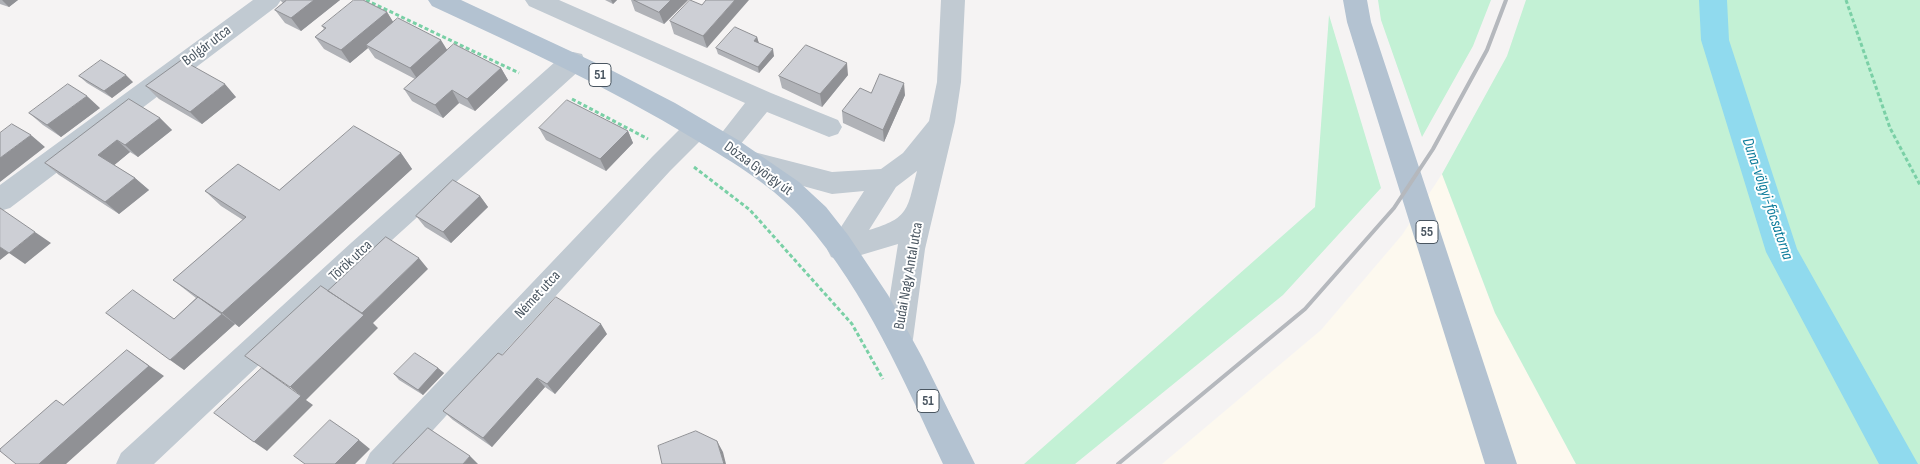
<!DOCTYPE html>
<html>
<head>
<meta charset="utf-8">
<style>
  body { margin:0 }
  canvas { display:block; background:#f5f3f3 }
</style>
</head>
<body>
<canvas width="1920" height="464"></canvas>
<script>
const context = document.querySelector('canvas').getContext('2d');
context.lineJoin = 'round';
function paint(path, color) {
  context.fillStyle = color;
  context.fill(path, 'evenodd');
}
function trace(path, color, width, dash) {
  context.strokeStyle = color;
  context.lineWidth = width;
  context.lineCap = dash ? 'butt' : 'round';
  context.setLineDash(dash || []);
  context.stroke(path);
}
function drawText(font, color, halo, rows, align = 'center') {
  context.font = font + ' "Sofia Sans Condensed",sans-serif';
  context.lineWidth = 4;
  context.setLineDash([]);
  context.textBaseline = 'middle';
  context.strokeStyle = halo;
  context.fillStyle = color;
  for (const [text, x, y, turn = 0] of rows) {
    context.save();
    context.translate(x, y);
    context.rotate((+turn || 0) * Math.PI / 180);
    context.textAlign = isNaN(turn) ? turn : align;
    if (halo) context.strokeText(text, 0, 0);
    context.fillText(text, 0, 0);
    context.restore();
  }
}
const commercial = new Path2D(`
  M1442,174L1495,313L1576,464H1162L1321,330L1402,235Z`);
const green = new Path2D(`
  M1378,0H1491L1473,46L1422,137L1381,20Z
  M1526,0H1920V464H1576L1495,313L1442,174L1507,56Z
  M1329,15L1381,188L1283,295L1075,464H1024L1315,207Z`);
const canal = new Path2D(`
  M1699,0H1727L1729,40L1797,249L1918,464H1879L1766,252L1701,40Z`);
const path = new Path2D(`
  M366,0L519,73
  M1846,0L1890,128L1920,185
  M572,99L648,139
  M694,167L750,210L852,324L883,379`);
const minor = new Path2D(`
  M253,0H281L277,6L10,208L0,211V185Z
  M525,0H559L771,93L838,120L842,127L838,134L829,137L767,112L735,151L726,154L717,151L713,144L745,103L529,6Z
  M941,0H965L961,82L955,122L925,249L913,339L908,348L898,352L888,348L883,339L898,244L841,261L831,257L827,249L864,191L832,194L745,170L741,163L745,156L754,152L832,172L881,169L903,153L929,121L937,82ZM917,171C907,209 910,218 869,230L896,187Z
  M573,52L582,54L585,61L582,68L371,259L154,464H116L121,453L351,243L564,54Z
  M697,118L706,121L710,128L706,135L670,171L402,464H365L370,453L652,157L688,121Z`);
const major = new Path2D(`
  M428,0H461L611,70L675,103L738,140L799,182L826,207L848,235L888,295L922,357L975,464H943C904,381 866,292 805,222C775,187 734,163 694,139C610,88 521,47 432,6Z
  M1343,0H1367L1371,22L1517,464H1485L1347,22Z`);
const rail = new Path2D(`
  M1118,464L1305,309L1394,208L1433,149L1487,50L1506,0`);
const wall = new Path2D(`
  M0,0H18L9,7L0,4Z
  M280,0H340L301,31L285,23L275,10L283,3Z
  M605,0H617L613,4Z
  M631,0H688L664,24L635,11Z
  M702,5L707,48L674,34L670,21Z
  M387,12L393,22L447,50L501,68L508,80L475,111L459,103L443,118L412,101L404,89L415,79L375,58L368,48L350,63L324,49L315,37L324,29L322,26Z
  M757,37L759,43L774,56L759,73L718,54L716,48Z
  M848,75L822,107L782,88L779,76Z
  M79,76L133,82L112,98L87,83Z
  M146,86L236,97L202,124L159,99Z
  M871,93L905,95L884,142L843,123L842,111Z
  M100,108L61,137L43,125L29,113Z
  M160,118L172,130L138,157L130,152L114,165L135,178L149,190L119,214L59,175L45,163Z
  M539,128L628,131L633,143L606,171L546,140Z
  M401,153L412,169L239,327L234,323L235,324L184,370L174,319L196,298L173,280L243,220L221,206L205,191L279,190Z
  M480,196L488,207L451,243L425,227L416,216Z
  M607,334L555,394L545,387L492,447L453,420L443,411L502,355Z
  M438,368L444,373L423,395L399,380L394,374Z`);
const shadedWall = new Path2D(`
  M2,0H18L9,7Z
  M314,0H340L301,31L291,18Z
  M611,0H617L613,4Z
  M671,0H688L664,24L659,12Z
  M735,0H749L707,48L703,36Z
  M387,12L395,25L366,45L368,48L350,63L341,50Z
  M757,37L759,44L754,41Z
  M441,40L449,53L418,80L410,68Z
  M773,49L774,56L759,73L758,67Z
  M847,63L848,75L822,107L820,94Z
  M501,68L508,80L475,111L467,99Z
  M126,75L133,82L112,98L104,91Z
  M904,83L905,95L884,142L883,130Z
  M225,84L236,97L202,124L190,112Z
  M452,90L459,103L443,118L435,105Z
  M87,96L100,108L61,137L47,125Z
  M160,118L172,130L138,157L125,145Z
  M628,131L633,143L606,171L600,159Z
  M31,135L45,147L0,182V158Z
  M117,140L130,152L112,167L98,155Z
  M401,153L412,169L239,327L222,313Z
  M135,178L149,190L119,214L105,202Z
  M480,196L488,207L451,243L443,232Z
  M35,232L51,243L25,264L9,253Z
  M0,247L9,253L0,260Z
  M419,258L428,269L373,323L378,328L306,400L313,405L267,451L254,442L301,396L290,387L361,314Z
  M222,314L235,324L184,370L170,360Z
  M601,324L607,334L555,394L547,384Z
  M127,350L164,376L66,464H39Z
  M438,368L444,373L423,395L418,390Z
  M537,378L545,387L492,447L483,438Z
  M359,440L370,449L355,464H335Z
  M717,441L723,452L726,464H724Z
  M470,456L478,464H463Z`);
const building = new Path2D(`
  M287,0H314L291,18L275,10Z
  M354,0H363L387,12L341,50L315,37L326,28L322,26Z
  M634,0H671L659,12Z
  M690,0L702,5L706,0H735L703,36L670,21Z
  M398,18L441,40L410,68L366,45Z
  M735,27L757,37L754,41L773,49L758,67L716,48Z
  M454,44L501,68L467,99L452,90L435,105L404,89Z
  M806,45L847,63L820,94L779,76Z
  M101,60L126,75L104,91L79,76Z
  M182,60L225,84L190,112L146,86Z
  M880,74L904,83L883,130L842,111L860,88L871,93Z
  M68,84L87,96L47,125L29,113Z
  M129,99L160,118L125,145L117,140L98,155L135,178L105,202L45,163Z
  M567,100L628,131L600,159L539,128Z
  M12,124L31,135L0,158V133Z
  M354,126L401,153L222,313L173,280L246,217L205,191L238,164L279,190Z
  M453,180L480,196L443,232L416,216Z
  M0,208L35,232L9,253L0,247Z
  M386,237L419,258L362,313L328,291Z
  M321,286L364,315L290,387L245,356Z
  M133,290L174,319L198,297L222,314L170,360L106,313Z
  M556,297L601,324L547,384L537,378L483,438L443,411L498,353L502,355Z
  M127,350L149,366L39,464H16L0,451V449L56,400L63,405Z
  M415,353L438,368L418,390L394,374Z
  M262,368L301,396L254,442L214,413Z
  M330,420L359,440L335,464H305L294,456Z
  M428,428L470,456L463,464H393Z
  M696,431L717,441L724,464H662L658,446Z`);
const shields = [
  [600,75,22],
  [1427,232,22],
  [928,401,22]
];
const shieldNames = [
  ["51",600,75],
  ["55",1427,232],
  ["51",928,401]
];
const streetNames = [
  ["Bolgár utca",207,46,-37],
  ["Dózsa György út",758,169,36],
  ["Török utca",351,261,-43],
  ["Budai Nagy Antal utca",909,276,-80],
  ["Német utca",538,295,-47]
];
const waterNames = [
  ["Duna-völgyi-főcsatorna",1767,199,71]
];
paint(commercial, '#fdf9ef');
paint(green, '#c3f1d5');
paint(canal, '#90daee');
trace(path, '#7ad0a6', 3, [4, 2.5]);
paint(minor, '#c1cad2');
paint(major, '#b3c2d1');
trace(rail, '#b5b8bd', 4);
paint(wall, '#b0b2b7');
paint(shadedWall, '#909195');
paint(building, '#cdcfd5');
trace(building, '#909195', 1);
for (const [x, y, w] of shields) {
  const box = new Path2D();
  box.roundRect(x - w / 2, y - 11.5, w, 23, 4);
  context.fillStyle = '#fff';
  context.fill(box);
  trace(box, '#4a5661', 1);
}
drawText('bold 14px', '#4a5661', null, shieldNames);
drawText('15px', '#4a5661', '#fff', streetNames);
drawText('italic 16px', '#0c7c9b', '#fff', waterNames);
</script>
</body>
</html>
